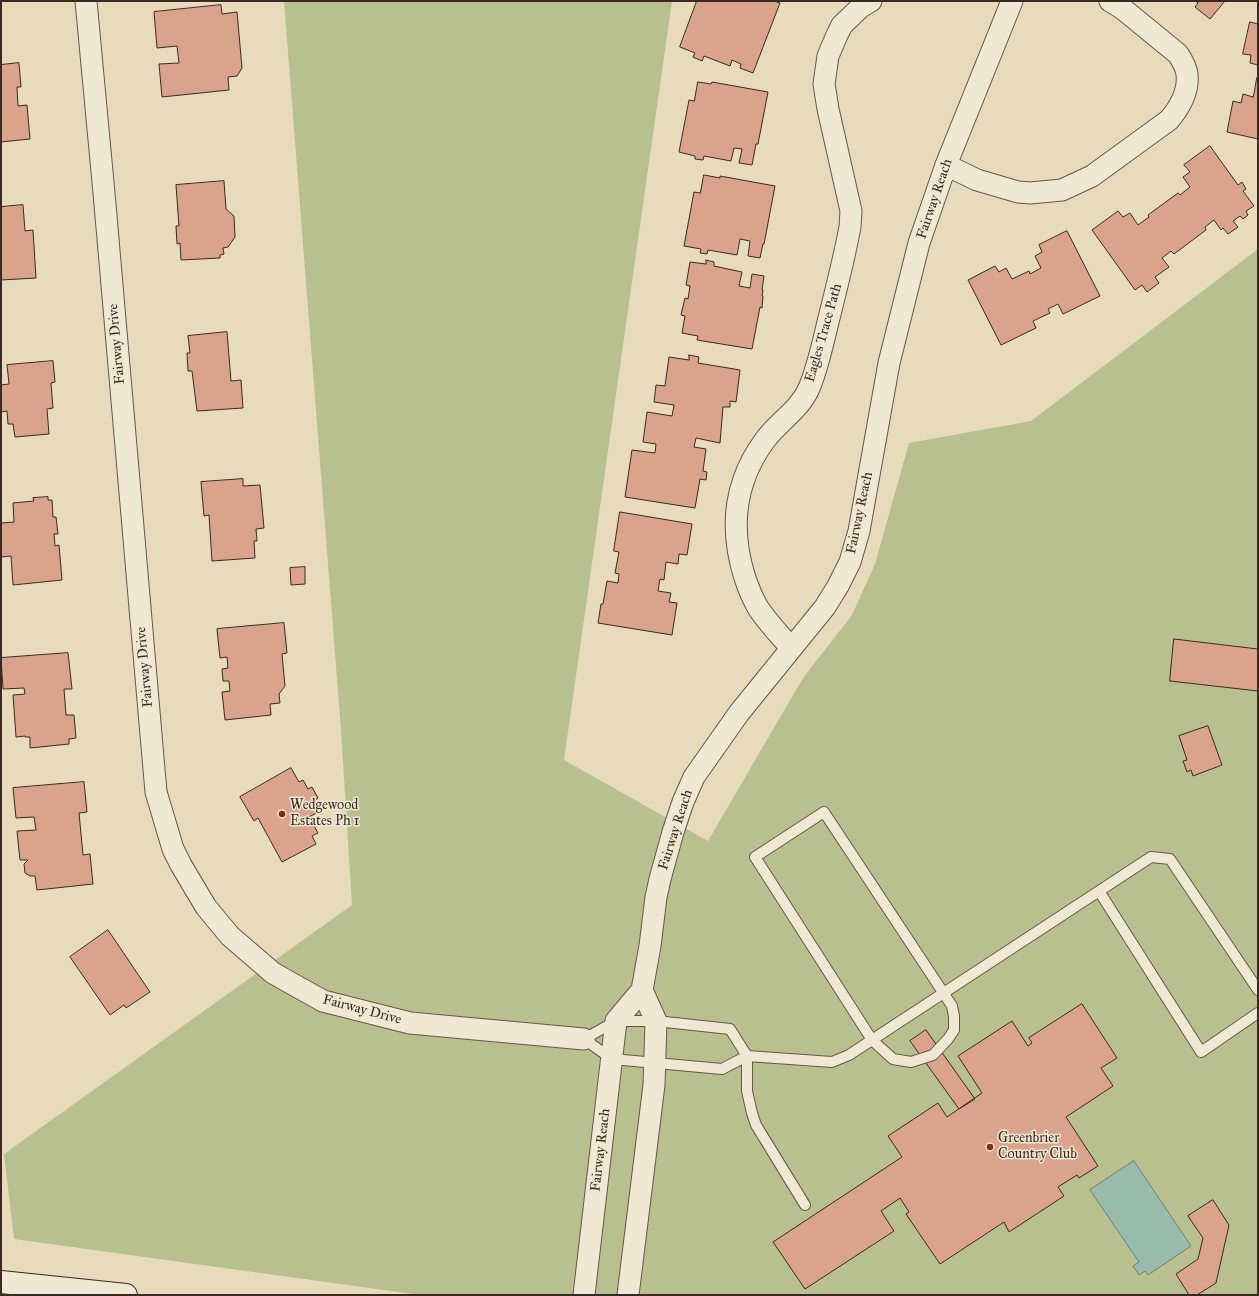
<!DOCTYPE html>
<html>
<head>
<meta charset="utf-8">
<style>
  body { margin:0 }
  #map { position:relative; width:1259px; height:1296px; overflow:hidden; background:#e7dbbc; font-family:"IM FELL Great Primer",serif }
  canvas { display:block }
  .frame { position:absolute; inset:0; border:2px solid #3c2921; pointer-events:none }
</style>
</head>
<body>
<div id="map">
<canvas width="1259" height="1296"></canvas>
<div class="frame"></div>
</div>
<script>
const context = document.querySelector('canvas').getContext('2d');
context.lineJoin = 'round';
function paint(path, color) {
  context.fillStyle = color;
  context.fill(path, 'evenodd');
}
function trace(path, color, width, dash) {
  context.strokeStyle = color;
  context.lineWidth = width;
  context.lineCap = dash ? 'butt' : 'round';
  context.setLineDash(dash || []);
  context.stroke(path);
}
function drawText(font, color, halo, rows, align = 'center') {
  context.font = font + ' "IM FELL Great Primer",serif';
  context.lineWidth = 3;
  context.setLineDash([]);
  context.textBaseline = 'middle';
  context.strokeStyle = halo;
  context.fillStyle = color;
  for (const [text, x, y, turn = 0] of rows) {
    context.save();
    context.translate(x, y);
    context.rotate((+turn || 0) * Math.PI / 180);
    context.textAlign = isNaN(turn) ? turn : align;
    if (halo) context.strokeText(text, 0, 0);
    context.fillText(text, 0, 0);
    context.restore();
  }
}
const green = new Path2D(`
  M284,1H672L564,760L708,841L803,678L852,615L875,564L909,443L1031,421L1258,249V1295H420L14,1239L4,1154L352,905L341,730Z`);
const water = new Path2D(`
  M1134,1161L1191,1246L1148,1275L1145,1271L1139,1275L1133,1266L1139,1262L1090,1190Z`);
const building = new Path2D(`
  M697,1H774L780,3L753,73L740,68L741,64L732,60L730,66L704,56L702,61L693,57L695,53L680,47Z
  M1195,1H1225L1210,19L1195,7L1198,3Z
  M221,5L222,14L237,12L242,68L237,76L228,77L229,90L162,97L159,64L179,63L177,46L157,48L154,12Z
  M1250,22L1258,24V65L1250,63L1251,55L1243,54Z
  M19,63L21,87H17L18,106L27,105L30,139L1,142V65Z
  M1257,78L1258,79V139L1227,132L1233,101L1241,103L1243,94L1253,97Z
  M698,82L711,84L712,82L768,92L758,144H756L752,165L739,163L742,149L734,148L731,161L704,156L703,160L695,159V156L679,152L689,100L694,101Z
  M1210,146L1238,185L1242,182L1246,189L1243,191L1254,206L1246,211L1248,215L1243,219L1240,216L1233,221L1238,227L1228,234L1223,228L1221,230L1214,220L1205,227L1206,230L1174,254L1171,251L1162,258L1169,267L1155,277L1159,283L1147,292L1142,285L1135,290L1092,230L1118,211L1123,217L1130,213L1138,225L1149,217L1148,215L1178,193L1180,195L1190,187L1183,177L1190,172L1184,165Z
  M704,175L720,178V176L775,186L765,239L764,244H763L760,258L748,256L750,241L740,239L737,255L708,250L707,254L700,253L701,249L684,246L694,192L700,193Z
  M224,181L226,209L234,216L235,237L228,247L223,248L224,254L220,255V258L181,260L180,243L177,244L176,226H179L176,185Z
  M23,205L25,231L33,230L36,278L1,280V207Z
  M1067,231L1100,296L1063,314L1058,304L1048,309L1050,313L1033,321L1036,328L1001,345L968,280L995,266L999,272L1006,268L1012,279L1029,271L1030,274L1041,268L1035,256L1042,252L1039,245Z
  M706,260L714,262V266L742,272L739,286L750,288L752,274L764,276L762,290H763L762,296H763L762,308L760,307L752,349L697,340L698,336L682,333L685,316L681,315L685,298L688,299L690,286L686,285L690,262L706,264Z
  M227,332L231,381L241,380L243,408L197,411L192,371H188L187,353H190L188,336Z
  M689,355L699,357L698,363L740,370L736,402L730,401V407H723L720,443L696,438L694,447L706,449L703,471L707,472L706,480L700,479L695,508L625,497L632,450L655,453L656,444L643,442L647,412L672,416L674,405L654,402L656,385L665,386L669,357L689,360Z
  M53,361L55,382L51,383L53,408L47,409L49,434L15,437L13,424H8L7,411L1,412V385L9,384L7,365Z
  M243,479V486L260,485L264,528L256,529L257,541H254L255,558L212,561L209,515L204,516L201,482Z
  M48,497V500H52L53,517H56L58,534H54L55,546L59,545L62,580L13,585L11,556L1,557V523L14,522L13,503L34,501L33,498Z
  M620,512L692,524L687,555L679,554L678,564L666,562L664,580L660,579L658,591L671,593L669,602L677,603L672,635L598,623L601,604H603L607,581L618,583L619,574L615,573L619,552L614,551Z
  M305,567V584L291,585L290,568Z
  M284,623L287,653L282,654L285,686L279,694L280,703L270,704L271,715L225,720L222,692L230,691L229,681H223L222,669L228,668L227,657L220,658L217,629Z
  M1174,639L1258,649V691L1170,681Z
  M68,653L72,689H64L66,715H74L76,738L69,739V744L30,748V737H25V736L16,737L13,695L25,694L24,688L3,689L1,658Z
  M1208,726L1222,765L1193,776L1191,770L1187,772L1183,761L1187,760L1179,736Z
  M291,768L299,782L303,780L308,789L312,787L318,798L314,801L320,811L309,817L318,833L312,836L316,844L282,862L258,818L254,821L240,797Z
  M84,782L87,812L79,813L83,855L90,854L93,884L37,890L35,876H30L25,873L24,864L28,860H20L17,831L36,830L34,817L16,818L13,788Z
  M108,930L150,992L126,1008L124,1005L110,1015L70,957Z
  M1082,1004L1117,1058L1101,1068L1113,1086L1066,1117L1098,1166L1079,1178L1077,1175L1058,1187L1064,1196L1009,1232L1004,1222L940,1264L906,1214L909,1212L900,1198L881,1211L894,1231L805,1289L773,1242L902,1157L888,1136L938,1103L947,1117L982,1093L958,1056L1012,1021L1028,1046L1032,1043L1029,1038Z
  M926,1030L975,1099L959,1109L910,1041Z
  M1213,1200L1229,1225L1216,1283L1197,1295H1189L1176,1274L1198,1259L1203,1238L1188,1216Z`);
const service = new Path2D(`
  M824,812L952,1006L954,1016V1030L948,1039L933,1055L911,1062L893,1059L872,1040L755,857Z
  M1099,891L1201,1052L1258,1013
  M805,1205L756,1125L752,1113L747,1091V1056L730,1029L656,1021H616L584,1039L612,1059L722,1069L747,1056L832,1062L849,1055L1151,857L1170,859L1258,990`);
const minor = new Path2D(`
  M86,1L104,193L156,792L173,849L181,865L206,907L230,936L273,973L323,1001L410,1023L584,1039
  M946,165L977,180L1018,192L1030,193L1062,190L1092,176L1169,120C1180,107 1189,92 1187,74C1186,67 1182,60 1178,54L1123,9L1110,1
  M791,648C780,635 766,621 757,606C752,597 748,587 745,578C729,528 734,482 765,440C779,421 801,409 810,386C818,366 823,343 828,322C836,290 844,259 850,227L851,211L828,109L824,84L828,56L837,35L842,25L861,7L871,1
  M642,990L650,946L656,897L660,879L673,832L683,802L694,777L739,713L825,607L838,586L850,562L859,531L889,363L919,243L946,165L1012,1
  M584,1295L616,1021L642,990L656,1021L654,1085L628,1295`);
const secondary = new Path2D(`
  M1,1282L126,1295`);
const markers = [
  [282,814,4,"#8f2418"],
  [990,1147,4,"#8f2418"]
];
const streetNames = [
  ["Fairway Reach",935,199,-71],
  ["Eagles Trace Path",824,333,-74],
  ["Fairway Drive",117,344,-95],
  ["Fairway Reach",860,513,-78],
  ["Fairway Drive",145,667,-95],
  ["Fairway Reach",676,830,-72],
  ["Fairway Drive",362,1010,15],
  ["Fairway Reach",601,1150,-83]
];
const poiNames = [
  ["Wedgewood",290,806],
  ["Estates Ph 1",290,822],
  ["Greenbrier",998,1139],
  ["Country Club",998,1155]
];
paint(green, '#b8c08f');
paint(water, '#98bcab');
trace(water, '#738174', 1);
paint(building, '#d9a38c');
trace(building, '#3c2921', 1);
trace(service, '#675648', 12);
trace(minor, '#675648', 23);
trace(secondary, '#3c2921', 24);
trace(service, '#efe8d3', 10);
trace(minor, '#efe8d3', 21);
trace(secondary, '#efe8d3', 22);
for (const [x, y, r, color] of markers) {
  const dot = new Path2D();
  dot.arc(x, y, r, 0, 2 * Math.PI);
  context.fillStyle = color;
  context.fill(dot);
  trace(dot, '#efe8d3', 1.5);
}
drawText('14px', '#3c2921', '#efe8d3', streetNames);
drawText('14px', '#3c2921', '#efe8d3', poiNames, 'left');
</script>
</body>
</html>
